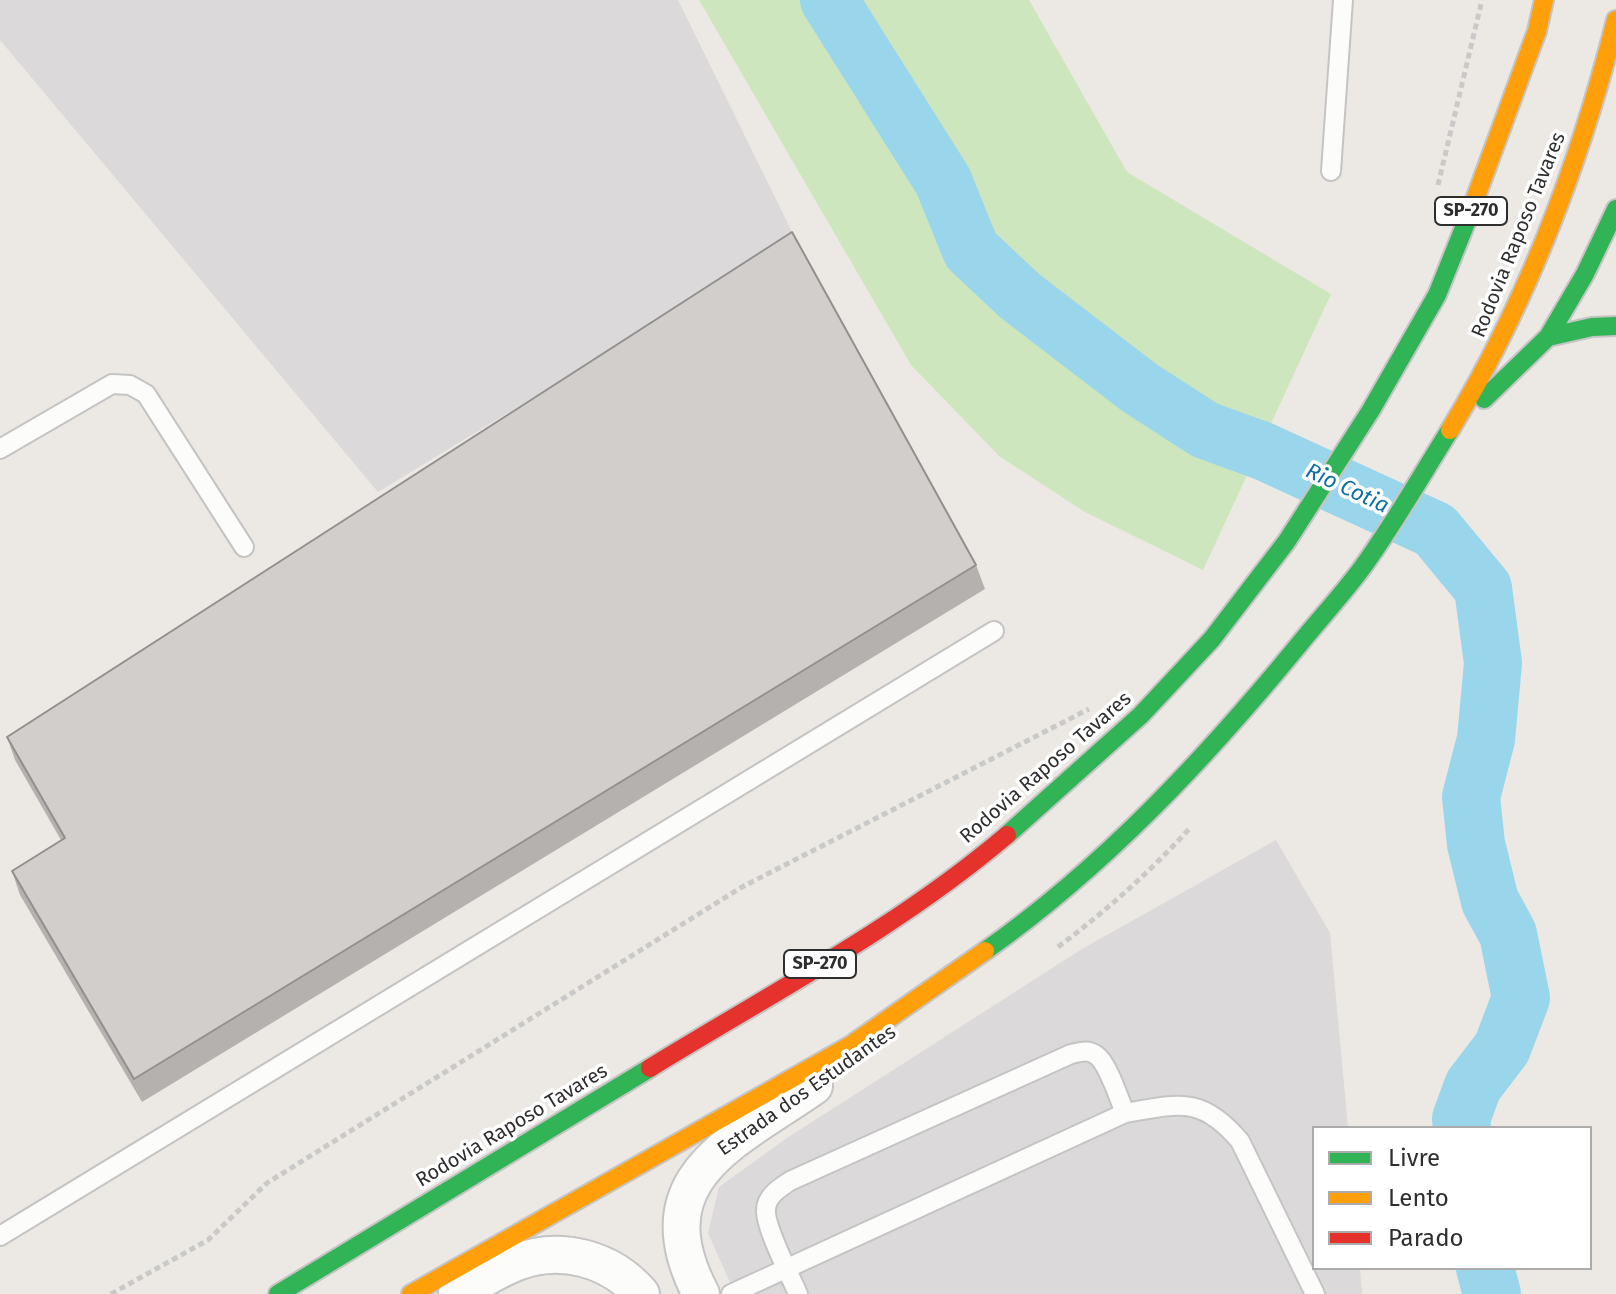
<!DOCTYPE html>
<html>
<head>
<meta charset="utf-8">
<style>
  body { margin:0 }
  #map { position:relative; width:1616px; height:1294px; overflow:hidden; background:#ece8e4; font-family:"Fira Sans",sans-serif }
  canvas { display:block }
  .legend { position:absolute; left:1312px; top:1126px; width:280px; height:144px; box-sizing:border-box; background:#fff; border:2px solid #ababab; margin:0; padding:10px 14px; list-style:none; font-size:24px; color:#2e2e2e }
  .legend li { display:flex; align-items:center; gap:16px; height:40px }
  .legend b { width:40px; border:2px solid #ababab }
</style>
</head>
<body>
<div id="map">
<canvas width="1616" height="1294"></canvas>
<ul class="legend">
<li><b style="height:10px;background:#30b455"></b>Livre</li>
<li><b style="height:10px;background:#ff9f0a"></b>Lento</li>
<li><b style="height:10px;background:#e5322d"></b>Parado</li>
</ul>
</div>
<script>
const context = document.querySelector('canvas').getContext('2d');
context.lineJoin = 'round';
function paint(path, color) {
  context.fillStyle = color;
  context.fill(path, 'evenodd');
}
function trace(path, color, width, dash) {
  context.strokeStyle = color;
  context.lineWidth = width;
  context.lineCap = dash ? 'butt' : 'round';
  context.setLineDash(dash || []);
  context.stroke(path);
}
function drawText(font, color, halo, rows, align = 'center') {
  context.font = font + ' "Fira Sans",sans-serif';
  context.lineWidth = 7;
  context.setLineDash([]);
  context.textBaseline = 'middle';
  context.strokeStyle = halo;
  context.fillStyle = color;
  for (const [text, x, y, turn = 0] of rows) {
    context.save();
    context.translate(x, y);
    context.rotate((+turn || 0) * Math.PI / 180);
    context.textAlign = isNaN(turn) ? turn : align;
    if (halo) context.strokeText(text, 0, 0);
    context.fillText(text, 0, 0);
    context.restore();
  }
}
const industrial = new Path2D(`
  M0,0H678L795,238L378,492L0,40Z
  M1276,840L1330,933L1348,1128H1314V1268H1360L1362,1294H735L708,1233L719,1187L787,1138L1082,949Z`);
const green = new Path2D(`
  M699,0H1029L1127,172L1331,294L1203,570L1085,512L999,456L911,365Z`);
const river = new Path2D(`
  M829,0L943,181L971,250L1020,296L1140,388L1205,430L1263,451L1435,530L1483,588L1493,663L1486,739L1471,797L1476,844L1490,901L1508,934L1521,998L1502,1048L1473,1086L1461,1119L1462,1128
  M1485,1268L1492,1294`);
const path = new Path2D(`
  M1438,185L1482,0
  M1058,947C1107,910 1148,874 1190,828
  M111,1294L208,1240L267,1183L742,887L1089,709`);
const lane = new Path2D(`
  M1331,171L1343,0
  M0,449L112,384L130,385L146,394L244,547
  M0,1236L994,631
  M731,1294L1125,1113C1179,1104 1201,1095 1240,1141L1315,1294
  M798,1294C791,1277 764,1226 766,1209C767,1195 780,1188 790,1181L1071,1054C1080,1052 1088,1049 1096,1055C1108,1063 1119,1099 1125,1113`);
const street = new Path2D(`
  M457,1294C476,1283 496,1270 517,1262C561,1245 611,1259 641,1294
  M701,1294C640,1178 734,1142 814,1086`);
const fast = new Path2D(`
  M1548,337L1592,327L1616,326
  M1484,399L1548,337L1585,274L1616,209
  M1007,835L1141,715L1212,639L1287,541L1371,410L1437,295L1470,213
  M985,951C1104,867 1205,759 1297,647C1318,621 1342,595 1362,568C1394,524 1421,476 1450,430
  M278,1294L650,1068`);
const slow = new Path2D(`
  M1470,213L1537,31L1544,0
  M1450,430C1527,303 1580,163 1616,20
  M411,1294L851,1045L985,951`);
const jam = new Path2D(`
  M650,1068C770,994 899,927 1007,835`);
const wall = new Path2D(`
  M976,565L985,589L142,1102L20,895L12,871L61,840L15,760L7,737Z`);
const building = new Path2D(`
  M792,232L976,565L134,1079L12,871L65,838L7,737Z`);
const shields = [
  [1471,211,72],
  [820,964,72]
];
const shieldNames = [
  ["SP-270",1471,211],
  ["SP-270",820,964]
];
const streetNames = [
  ["Rodovia Raposo Tavares",1519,235,-68],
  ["Rodovia Raposo Tavares",1046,768,-41],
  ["Estrada dos Estudantes",807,1091,-35],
  ["Rodovia Raposo Tavares",512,1126,-31]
];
const waterNames = [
  ["Rio Cotia",1347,489,25]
];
paint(industrial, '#dcd9db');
paint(green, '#cee6be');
trace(river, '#99d6ec', 58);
trace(lane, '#c5c4c5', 22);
trace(street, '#c5c4c5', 40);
trace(fast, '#c5c4c5', 22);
trace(slow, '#c5c4c5', 22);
trace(jam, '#c5c4c5', 22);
trace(path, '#c9c9c8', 5, [6, 4]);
trace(lane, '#fcfcfb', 18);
trace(street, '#fcfcfb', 36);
trace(fast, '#30b455', 18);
trace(slow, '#ff9f0a', 18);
trace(jam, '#e5322d', 18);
paint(wall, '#b4b1af');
paint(building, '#d1cecb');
trace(building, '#92908e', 2);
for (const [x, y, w] of shields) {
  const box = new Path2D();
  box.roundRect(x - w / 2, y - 14, w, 28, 6);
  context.fillStyle = '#fff';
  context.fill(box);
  trace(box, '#2e2e2e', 2);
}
drawText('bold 18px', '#2e2e2e', null, shieldNames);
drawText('20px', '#2e2e2e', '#fff', streetNames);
drawText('italic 22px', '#0d6fa3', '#fff', waterNames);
</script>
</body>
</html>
